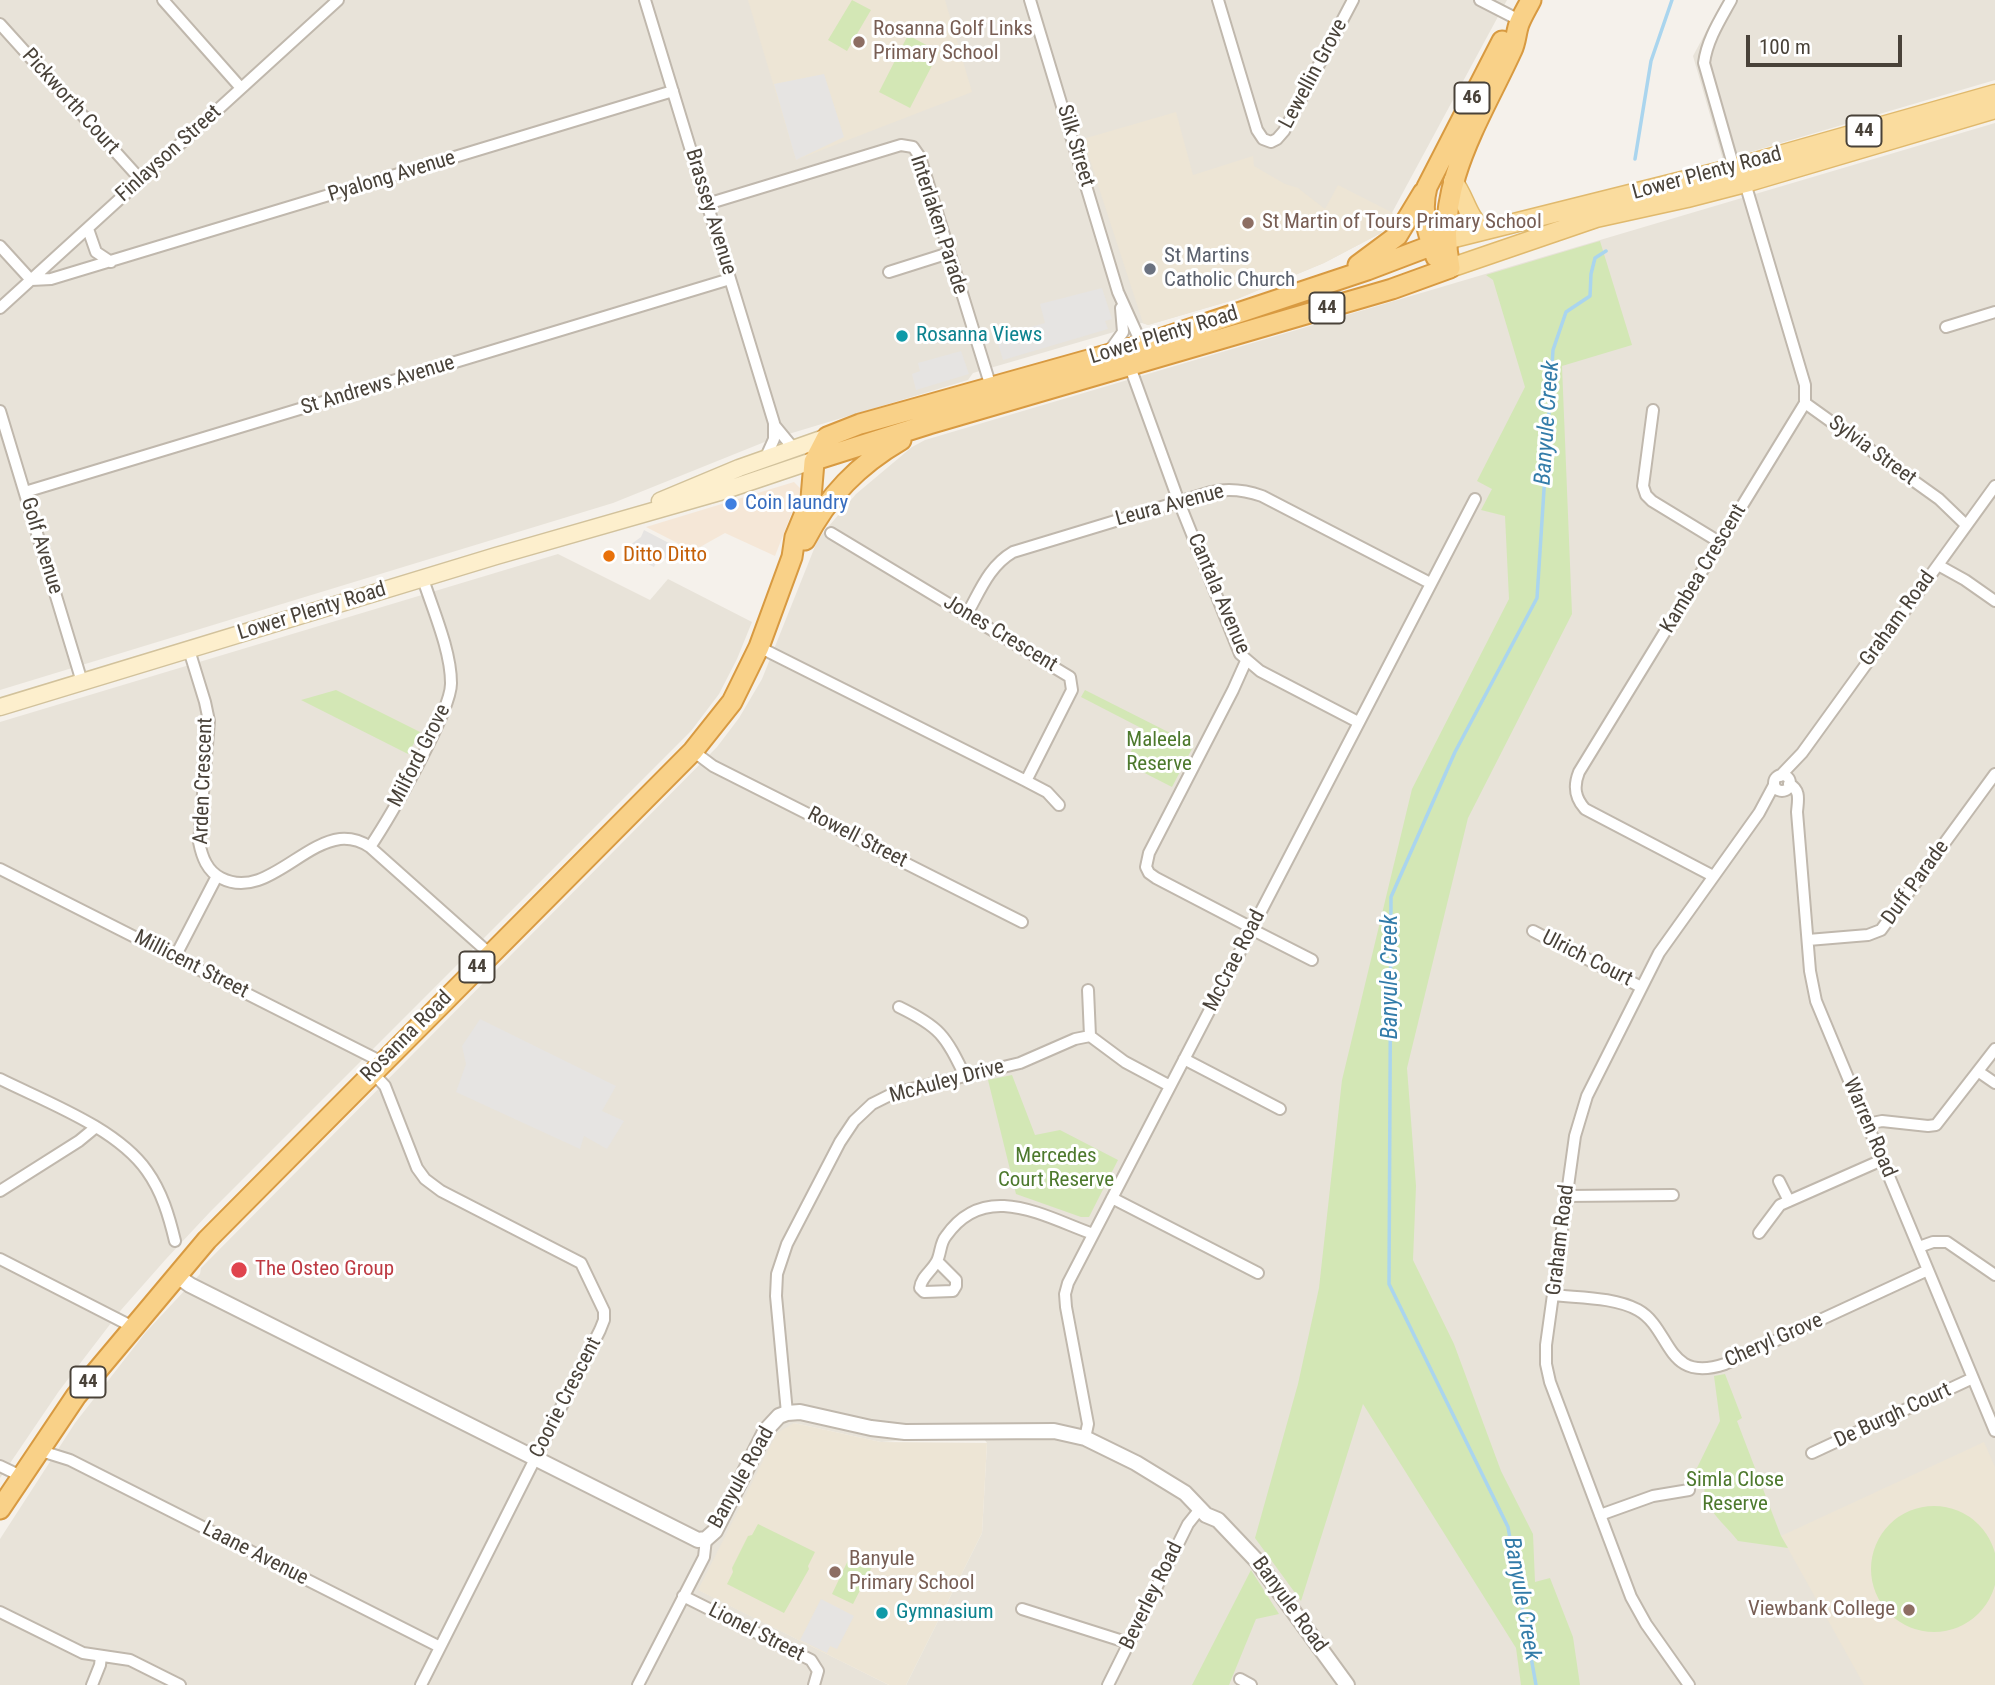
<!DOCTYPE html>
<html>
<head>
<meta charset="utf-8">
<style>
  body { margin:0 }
  #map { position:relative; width:1995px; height:1685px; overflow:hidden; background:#f5f1eb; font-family:"Roboto Condensed",sans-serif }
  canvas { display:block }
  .scale { position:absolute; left:1746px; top:35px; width:156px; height:32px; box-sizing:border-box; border:4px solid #494239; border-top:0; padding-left:9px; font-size:21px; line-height:24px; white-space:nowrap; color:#494239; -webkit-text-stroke:5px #fff; paint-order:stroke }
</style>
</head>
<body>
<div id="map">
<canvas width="1995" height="1685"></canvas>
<div class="scale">100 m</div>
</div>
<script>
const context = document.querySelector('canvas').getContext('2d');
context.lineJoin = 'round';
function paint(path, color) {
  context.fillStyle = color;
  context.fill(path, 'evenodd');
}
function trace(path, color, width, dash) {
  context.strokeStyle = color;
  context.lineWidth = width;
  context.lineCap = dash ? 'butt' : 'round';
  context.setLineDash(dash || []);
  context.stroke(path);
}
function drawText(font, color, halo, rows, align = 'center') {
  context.font = font + ' "Roboto Condensed",sans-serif';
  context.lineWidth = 6;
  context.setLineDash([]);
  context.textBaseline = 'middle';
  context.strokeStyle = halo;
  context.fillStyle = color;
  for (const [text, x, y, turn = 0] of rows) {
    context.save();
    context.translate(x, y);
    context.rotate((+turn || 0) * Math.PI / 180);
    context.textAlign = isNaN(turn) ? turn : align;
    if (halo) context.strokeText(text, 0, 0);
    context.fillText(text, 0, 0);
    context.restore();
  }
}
const residential = new Path2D(`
  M0,0H1507L1381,233L1324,263L1237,299L1148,325L1142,323L1118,328L1114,332L973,373L968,380L772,439L613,503L0,690Z
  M1723,0H1995V80L1723,160L1693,56Z
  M1995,123V1685H906L982,1533L987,1443L981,1435L881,1442L794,1423L699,1590L889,1685H0V1539L75,1423L146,1332L200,1274L201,1268L717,747L739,718L762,679L818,539L856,494L912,447L925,440Z
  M558,554L650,600L668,579L752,622L737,659L719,694L691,731L210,1212L166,1259L121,1310L59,1391L0,1478V722Z`);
const commercial = new Path2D(`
  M794,482L801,489L775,556L725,533L693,551L646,527Z`);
const education = new Path2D(`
  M748,0H945L972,92L796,160Z
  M1176,112L1193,175L1253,156L1254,166L1285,184L1298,188L1325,209L1338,185L1393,213L1381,233L1324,263L1237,299L1148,325L1143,323L1083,139Z
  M794,1423L881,1442L987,1443L982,1533L906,1685H889L698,1590L777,1433Z
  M1984,1442L1995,1467V1685H1864L1781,1536Z`);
const green = new Path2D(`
  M852,0L871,10L847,51L828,40Z
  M908,35L939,52L910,108L879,92Z
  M1600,241L1632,345L1562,366L1572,614L1468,818L1407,1068L1416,1186L1413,1260L1454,1344L1501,1471L1533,1534L1535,1582L1550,1578L1573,1637L1580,1685H1521L1516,1648L1363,1404L1301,1601L1255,1538L1298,1384L1319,1288L1342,1080L1412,789L1509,599L1505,516L1481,510L1492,489L1477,481L1525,387L1493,280L1486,275Z
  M336,690L420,732L408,754L301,700Z
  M1085,690L1194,745L1172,787L1125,763L1143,729L1081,697Z
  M1012,1075L1035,1135L1060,1130L1118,1160L1089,1217H1081L1016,1194L988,1080Z
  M1725,1374L1742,1418L1737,1421L1781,1536L1788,1548L1738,1541C1729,1529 1713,1516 1707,1502C1701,1491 1710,1484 1694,1474L1720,1421L1714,1376Z
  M1871 1569a63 63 0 1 1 126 0a63 63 0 1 1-126 0Z
  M758,1524L815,1552L808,1566L809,1569L784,1613L727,1584L733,1572L732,1568L748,1536L752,1535Z
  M852,1552L874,1563L853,1604L832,1594Z
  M1251,1570L1279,1614L1256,1619L1229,1685H1192Z`);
const parking = new Path2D(`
  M824,74L844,137L796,160L774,84Z
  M1102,288L1112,319L1105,321L1108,329L1003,360L996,337L1045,323L1040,304Z
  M961,351L969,374L916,390L912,374L920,371L918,363Z
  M644,530L684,551L681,558L658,559L654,567L627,553L630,545L641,537Z
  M480,1019L616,1086L602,1111L624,1121L607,1149L584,1136L580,1149L456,1092L466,1064L462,1046Z
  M821,1599L854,1616L837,1649L830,1646L827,1653L800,1640Z`);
const stream = new Path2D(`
  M1635,159L1651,61L1672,0
  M1536,1685L1508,1527L1389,1284L1391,897L1455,752L1537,598L1553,350L1566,312L1590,296L1591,274L1595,258L1606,251`);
const minor = new Path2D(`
  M163,0L241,88
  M645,0L774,423V439L765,459
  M1030,0L1118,292L1142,345
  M1218,0L1257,130L1263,139L1271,142L1277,139L1284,131L1353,0
  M1480,0L1521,21
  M1731,0C1720,20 1707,40 1704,63L1734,168
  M0,24L141,180
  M707,204L901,145L913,147L920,157L991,387
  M88,229L96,252L111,262
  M0,246L31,280
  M889,272L949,253
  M31,280L51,279L673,91
  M0,308L338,0
  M1946,327L1995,312
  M1108,353L1123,332L1121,308
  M1130,367L1179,502L1240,654L1260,671L1358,722
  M1805,403L1939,499L1966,525
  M1653,410L1643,486L1646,495L1652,501L1721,543
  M0,411L82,682
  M775,426L794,449
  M25,492L730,279
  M1938,565L1965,580L1995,601
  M967,614C980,591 989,566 1013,552L1211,492C1229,488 1245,490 1262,496L1430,583
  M759,647L1026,781L1072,690L1070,677L831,533
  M189,650L205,702L209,721L199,842C202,857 207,871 221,878C263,900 300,844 340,839C351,838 361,841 370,847L490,954
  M1246,661L1233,690L1149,853L1146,867L1149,873L1156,878L1252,928
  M693,751L713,766L1022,922
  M1774 783a8 8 0 1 1 16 0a8 8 0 1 1-16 0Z
  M1780,776L1802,753L1995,486
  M1026,781L1047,792L1059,805
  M1789,784C1801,790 1798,800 1797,812L1810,971L1816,1001L1995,1431
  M370,847C388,820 452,711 451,683C451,651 433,610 423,579
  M0,869L382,1062
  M1713,876L1585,809C1575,798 1573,787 1579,772L1805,403V385L1745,183
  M1251,929L1312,960
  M1533,931L1641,987
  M1808,940L1868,935L1881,930L1995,774
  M175,957L217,876
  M1088,990L1090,1036
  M899,1007C940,1027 945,1035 965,1076
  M1184,1059L1280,1109
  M372,1072L385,1086L417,1168L425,1179L441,1191L581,1263L604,1311V1320L600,1330L421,1685
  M1979,1072L1995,1083
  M0,1079C46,1102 117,1128 147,1171C162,1192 169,1216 175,1241
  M1867,1124L1882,1121L1928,1126L1936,1125L1995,1049
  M1779,1181L1789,1201
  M0,1191L79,1141L96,1127
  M1566,1196L1673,1195
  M1112,1198L1258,1273
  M1759,1233L1780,1205L1882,1160
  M1919,1247L1933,1242H1947L1995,1275
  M0,1259L133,1327
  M937,1261L956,1280V1286L953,1291L924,1292L920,1288C921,1277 932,1271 937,1261C941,1253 940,1243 946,1236C985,1180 1043,1216 1093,1234
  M1553,1295C1580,1298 1614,1297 1638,1310C1672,1329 1665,1384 1725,1364L1928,1270
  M787,1413L776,1296L777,1274L787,1244L840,1142L854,1121L872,1104L894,1093L1020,1063L1075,1039L1090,1036L1125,1062L1170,1086
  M1085,1438L1088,1424L1066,1307L1065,1294L1068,1283L1475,499
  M38,1450L70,1460L440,1647
  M1812,1453L1973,1378
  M0,1466L21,1476
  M1600,1515L1653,1496L1689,1490
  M683,1596L811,1660L818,1671L814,1685
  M1022,1609L1129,1643
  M0,1612L83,1653L130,1660L180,1685
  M1240,1679L1251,1685
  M92,1685L100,1665L101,1656
  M638,1685L704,1557L706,1539
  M1108,1685L1188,1524L1200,1509
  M1689,1685L1646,1624L1631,1597L1550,1382L1546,1364V1345L1575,1136L1587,1096L1659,953L1759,813L1774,785`);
const tertiary = new Path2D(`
  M176,1275L190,1285L698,1540L706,1539L715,1531L766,1430L779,1416L787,1413L800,1412L871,1428L905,1432L1054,1431L1085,1438L1136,1463L1185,1493L1206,1515L1218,1520L1256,1560L1347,1685`);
const secondary = new Path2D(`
  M660,501L739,468L827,437
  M0,707L496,556L723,491L815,460`);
const primary = new Path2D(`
  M1453,181C1465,197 1467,216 1482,229
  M1446,240L1734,168L1995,94
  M1450,268L1596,218L1687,198L1745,183L1995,109`);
const trunk = new Path2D(`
  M1436,257C1428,233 1420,213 1427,187L1502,41
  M1358,265L1397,236L1423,193
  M815,460L929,424L1392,289L1450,268C1433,188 1480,120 1512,50C1516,42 1516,32 1519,24C1522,16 1527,8 1531,0
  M805,540C828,496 858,465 901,440
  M0,1509L76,1396L207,1240L693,751L732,702L759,647L792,557L795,537L811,498L814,462L827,437L860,424L1142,345L1367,270L1446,240`);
const markers = [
  [859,42,7,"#8d6e63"],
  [1248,223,7,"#8d6e63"],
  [1150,269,7,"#6b7280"],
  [902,336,7,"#0f9aa8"],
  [731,504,7,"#3f7fe0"],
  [609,556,7,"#e8710a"],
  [239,1270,9,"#e0444e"],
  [835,1572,7,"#8d6e63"],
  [1909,1610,7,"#8d6e63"],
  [882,1613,7,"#0f9aa8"]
];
const shields = [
  [1472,98,35],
  [1864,131,35],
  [1327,308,35],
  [477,967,35],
  [88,1382,35]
];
const shieldNames = [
  ["46",1472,98],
  ["44",1864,131],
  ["44",1327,308],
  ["44",477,967],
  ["44",88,1382]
];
const educationNames = [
  ["Rosanna Golf Links",873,30],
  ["Primary School",873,54],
  ["St Martin of Tours Primary School",1262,223],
  ["Banyule",849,1560],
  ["Primary School",849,1584],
  ["Viewbank College",1895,1610,"right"]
];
const streetNames = [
  ["Lewellin Grove",1314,74,-62],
  ["Pickworth Court",70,102,48],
  ["Silk Street",1075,146,73],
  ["Finlayson Street",169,154,-42],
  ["Lower Plenty Road",1707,174,-15],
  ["Pyalong Avenue",392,177,-17],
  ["Brassey Avenue",710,212,73],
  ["Interlaken Parade",938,225,72],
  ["Lower Plenty Road",1164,336,-17],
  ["St Andrews Avenue",378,386,-17],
  ["Sylvia Street",1872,451,36],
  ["Leura Avenue",1170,506,-15],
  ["Golf Avenue",41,546,73],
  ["Kambea Crescent",1704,569,-59],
  ["Cantala Avenue",1218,594,67],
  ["Lower Plenty Road",312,612,-17],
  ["Graham Road",1898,619,-54],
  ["Jones Crescent",1000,634,31],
  ["Milford Grove",420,756,-63],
  ["Arden Crescent",204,781,-88],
  ["Rowell Street",857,838,27],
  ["Duff Parade",1916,883,-54],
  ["Ulrich Court",1587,959,27],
  ["McCrae Road",1235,961,-63],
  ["Millicent Street",191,965,27],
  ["Rosanna Road",407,1037,-45],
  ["McAuley Drive",947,1082,-15],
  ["Warren Road",1869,1128,67],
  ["Graham Road",1561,1240,-83],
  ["Cheryl Grove",1774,1341,-24],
  ["Coorie Crescent",566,1398,-63],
  ["De Burgh Court",1893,1416,-25],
  ["Banyule Road",742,1478,-61],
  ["Laane Avenue",255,1554,27],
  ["Beverley Road",1152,1596,-64],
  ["Banyule Road",1289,1605,54],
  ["Lionel Street",756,1633,27]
];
const worshipNames = [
  ["St Martins",1164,257],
  ["Catholic Church",1164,281]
];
const cultureNames = [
  ["Rosanna Views",916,336],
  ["Gymnasium",896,1613]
];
const shopNames = [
  ["Coin laundry",745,504]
];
const foodNames = [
  ["Ditto Ditto",623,556]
];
const parkNames = [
  ["Maleela",1159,741],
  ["Reserve",1159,765],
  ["Mercedes",1056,1157],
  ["Court Reserve",1056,1181],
  ["Simla Close",1735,1481],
  ["Reserve",1735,1505]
];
const healthNames = [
  ["The Osteo Group",255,1270]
];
const waterNames = [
  ["Banyule Creek",1548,423,-86],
  ["Banyule Creek",1391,977,-90],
  ["Banyule Creek",1521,1599,80]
];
paint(residential, '#e8e3d9');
paint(commercial, '#f5e7d7');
paint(education, '#ede5d5');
paint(green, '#d3e7b5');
paint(parking, '#e6e4e2');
trace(stream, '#aad5ee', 3.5);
trace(minor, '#c0b8ad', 14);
trace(tertiary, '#c0b8ad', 18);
trace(secondary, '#d2c29c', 19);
trace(primary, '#e0b96d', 21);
trace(trunk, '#d89a41', 23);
trace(minor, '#fff', 10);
trace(tertiary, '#fff', 14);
trace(secondary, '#fdefcd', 16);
trace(primary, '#fadc9e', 18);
trace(trunk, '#f9d188', 19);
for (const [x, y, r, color] of markers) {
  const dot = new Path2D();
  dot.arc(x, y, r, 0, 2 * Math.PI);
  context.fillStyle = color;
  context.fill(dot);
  trace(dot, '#fff', 2.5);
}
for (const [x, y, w] of shields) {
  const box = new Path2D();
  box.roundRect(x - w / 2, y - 15.5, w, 31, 5);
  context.fillStyle = '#fff';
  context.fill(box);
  trace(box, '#494239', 2);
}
drawText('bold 19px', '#494239', null, shieldNames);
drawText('21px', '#785e54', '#fff', educationNames, 'left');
drawText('21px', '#494239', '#fff', streetNames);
drawText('21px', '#5b616d', '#fff', worshipNames, 'left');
drawText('21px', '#0d838f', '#fff', cultureNames, 'left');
drawText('21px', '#366cbe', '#fff', shopNames, 'left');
drawText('21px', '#c56008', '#fff', foodNames, 'left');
drawText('21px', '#4d792d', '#fff', parkNames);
drawText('21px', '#be3a42', '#fff', healthNames, 'left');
drawText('italic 23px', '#337ca9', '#fff', waterNames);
</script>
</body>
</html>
